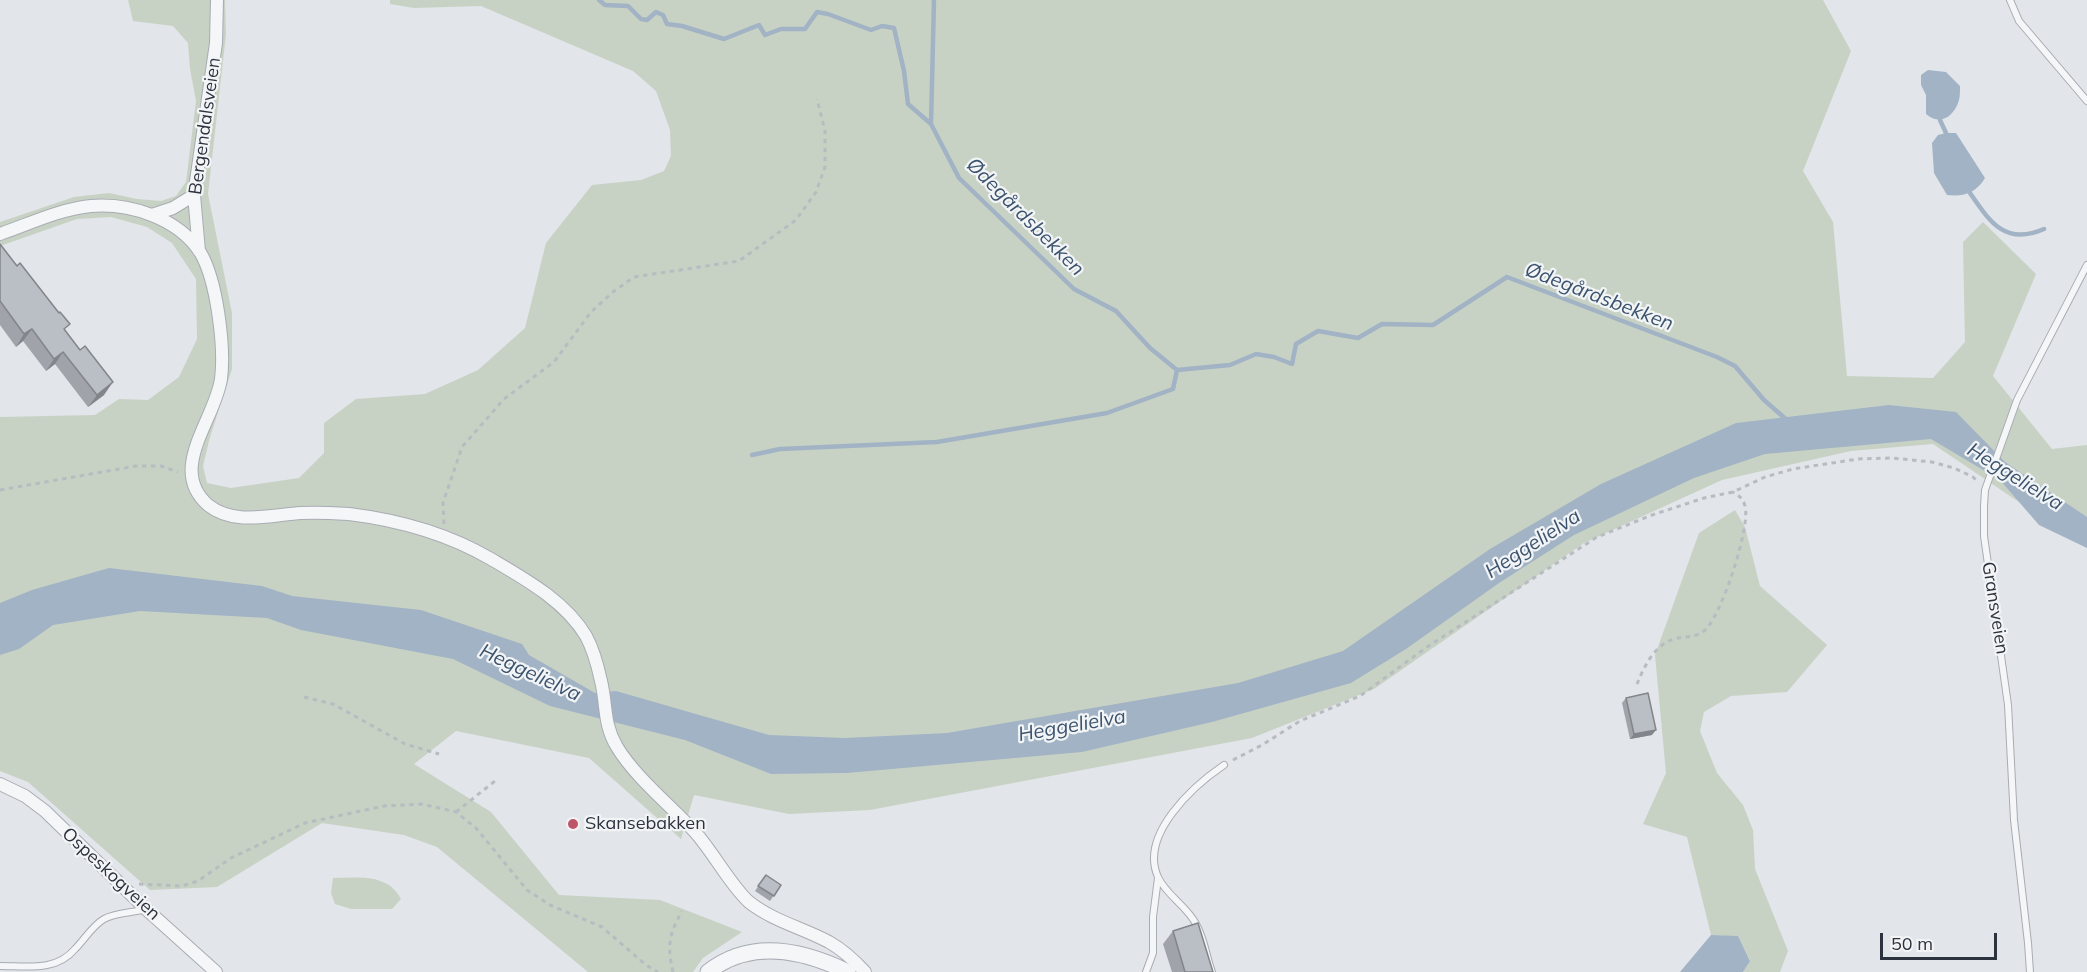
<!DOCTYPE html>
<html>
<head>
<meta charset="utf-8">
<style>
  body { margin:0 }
  #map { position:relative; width:2087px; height:972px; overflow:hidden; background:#e2e5e9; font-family:Mulish,sans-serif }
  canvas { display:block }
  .scale { position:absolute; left:1880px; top:933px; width:117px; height:27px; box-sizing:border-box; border:3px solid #2c333f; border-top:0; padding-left:8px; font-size:18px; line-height:21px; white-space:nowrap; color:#2c333f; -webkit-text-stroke:4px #f2f4f6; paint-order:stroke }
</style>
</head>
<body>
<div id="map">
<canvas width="2087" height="972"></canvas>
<div class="scale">50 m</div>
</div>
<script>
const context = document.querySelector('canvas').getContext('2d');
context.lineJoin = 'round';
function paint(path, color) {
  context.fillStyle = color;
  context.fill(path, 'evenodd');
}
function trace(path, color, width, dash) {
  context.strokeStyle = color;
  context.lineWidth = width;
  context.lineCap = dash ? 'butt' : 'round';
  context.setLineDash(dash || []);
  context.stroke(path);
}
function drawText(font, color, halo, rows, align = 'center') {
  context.font = font + ' Mulish,sans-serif';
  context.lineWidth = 4.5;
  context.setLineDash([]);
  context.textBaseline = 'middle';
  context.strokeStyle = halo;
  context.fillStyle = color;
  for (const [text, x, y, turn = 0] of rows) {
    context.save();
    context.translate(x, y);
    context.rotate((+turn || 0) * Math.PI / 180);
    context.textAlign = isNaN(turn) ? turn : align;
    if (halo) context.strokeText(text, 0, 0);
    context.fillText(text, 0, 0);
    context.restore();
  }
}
const green = new Path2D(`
  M128,0H225L226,34L208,194L232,313V369L210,437L203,466L207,483L231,488L299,478L324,453V423L356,399L425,394L478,370L525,328L546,243L592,185L641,180L664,171L671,156L670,130L656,91L633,71L481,6L414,8L390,4V0H1823L1851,51L1803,171L1833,222L1847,376L1933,378L1965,342L1963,242L1983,222L2036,274L1993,376L2052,449L2087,445V548L1933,444L1851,451L1722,480L1584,543L1374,689L1252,738L870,810L789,814L694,795L681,839L589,758L456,731L414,764L491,812L559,895L660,900L742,932L703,958L693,972H588L437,847L404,835L322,823L217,887L150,890L28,782L0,771V417L95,415L119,399L148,400L179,377L197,339L196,279L172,243L147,227L111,217L77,219L0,246V222L74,197L109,193L137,199L161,201L176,196L186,182L196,101L190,69L188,43L173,26L133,21Z
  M1735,510L1745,527L1760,586L1827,645L1787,692L1731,696L1704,712L1700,731L1717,773L1743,805L1753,830L1755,869L1788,951L1780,972H1743L1750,960L1738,937L1711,935L1687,837L1643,824L1666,773L1655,655L1699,533Z
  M333,878C359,878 387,873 401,899L392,909H351L335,904L331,893Z`);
const water = new Path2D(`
  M1928,70L1946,72L1960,86C1960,90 1960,96 1959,100C1954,117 1940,126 1926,114V95L1921,85V75Z
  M1946,133H1956L1985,178C1976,193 1964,197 1947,195L1934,173L1932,143L1938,135Z
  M1889,405L1956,412L2005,462L2087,517V548L2039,525L2000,480L1931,439L1765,454L1694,478L1574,535L1499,583L1406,649L1351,683L1212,722L1082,752L847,773L771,774L685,740L550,706L453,659L301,630L267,618L140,611L53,625L19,649L0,655V603L32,590L109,568L262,586L292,596L421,610L522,644L529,655L595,693L616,691L769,735L845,738L947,733L1238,683L1343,651L1490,549L1601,484L1736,423Z
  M1711,935L1738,936L1750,961L1743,972H1680Z`);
const stream = new Path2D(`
  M599,0L605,5L628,6L641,19L647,20L656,12L663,15L667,24L682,26L724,39L759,25L765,35L781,29H805L817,12L828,14L871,30L882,26L894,28L904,71L908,104L931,124L959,178L1074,289L1116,311L1150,348L1177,370L1230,365L1256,354L1274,357L1292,364L1296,344L1318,331L1358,338L1382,324L1433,325L1507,277L1717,357L1735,366L1764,400L1788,421
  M1940,120L1946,133
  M931,124L934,0
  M1970,193C1990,222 2005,246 2044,229
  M752,455L780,449L937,442L1107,413L1173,389L1177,370`);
const path = new Path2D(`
  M0,490L136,466H161L178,472
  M444,524L443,503L462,447L504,399L554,362L591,312L613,292L634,277L739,261L796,220L816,192L825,167V131L817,99
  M1637,684C1644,667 1654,645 1674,639C1684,636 1695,638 1704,631C1721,618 1751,526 1745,506C1743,498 1739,496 1733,492
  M304,697L333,704L405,744L439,754
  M1233,760L1262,745L1300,721L1360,696L1427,647L1597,537L1652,515L1704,498L1733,492L1765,477L1793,469L1858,459L1892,458L1932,462L1954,468L1973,477L1978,482
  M456,812L495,781
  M139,884L182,886L198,881L231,858L305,823L384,806L422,804L456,812L476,828L527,890L550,905L602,927L646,965L658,972
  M673,972C667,946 669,934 682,911`);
const service = new Path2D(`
  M2010,0L2019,21L2087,101
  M0,966C26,966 56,972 75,949C85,939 92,926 104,919C116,912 133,913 146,909
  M1146,972L1153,953V917L1158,878
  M1212,972C1206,956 1205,940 1196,924C1187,906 1166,895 1158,877C1139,835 1193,786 1224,765
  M2030,972L2028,943L2014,820L2008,705L1984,536V506L1985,490L2017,400L2087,265`);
const minor = new Path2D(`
  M152,215L173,208L194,195
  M0,234C29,224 60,209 91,206C130,203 178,218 200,252C217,280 225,347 221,379C215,420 167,469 208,505C234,526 271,515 301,513C317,512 333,513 349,514C398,520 448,534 491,559C525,579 565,601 586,636C593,649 598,667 601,681C607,705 603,724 617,747C635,777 671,806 695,832C713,852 731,886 749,902C773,921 803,928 829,942C843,950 854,960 865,972
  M199,251L194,195L216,43L217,0
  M0,784L25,796L45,811L146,909L216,972`);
const tertiary = new Path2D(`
  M708,972C751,938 803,950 848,972`);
const wall = new Path2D(`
  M0,244L104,395L88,407L55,364L46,371L23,341L16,347L0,325Z
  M1626,698L1652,735L1630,739L1622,703Z
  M766,875L781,885L770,901L755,891Z
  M1173,931L1213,972H1172L1163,944Z`);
const shadedWall = new Path2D(`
  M32,329L23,341L16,347L24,334Z
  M63,352L55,364L46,371L54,359Z
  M113,382L104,395L88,407L97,395Z
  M1656,730L1652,735L1630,739L1634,734Z`);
const building = new Path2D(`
  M0,244L17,266L20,263L59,313L60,312L70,324L64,329L80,350L85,346L113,382L97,395L63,352L54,359L32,329L24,334L0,301Z
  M1648,693L1656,730L1634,734L1626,698Z
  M766,875L781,885L774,896L758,886Z
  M1198,923L1213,972H1185L1173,931Z`);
const markers = [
  [573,824,6,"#bf5668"]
];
const streetNames = [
  ["Bergendalsveien",205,126,-82],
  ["Gransveien",1995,608,81],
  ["Ospeskogveien",111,874,43]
];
const poiNames = [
  ["Skansebakken",585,824]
];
const waterNames = [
  ["Ødegårdsbekken",1025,217,45],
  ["Ødegårdsbekken",1599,297,21],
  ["Heggelielva",2015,477,32],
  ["Heggelielva",1533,544,-33],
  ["Heggelielva",530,673,25],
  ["Heggelielva",1072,726,-10]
];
paint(green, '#c8d2c4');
paint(water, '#a1b3c5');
trace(stream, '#a1b3c5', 4.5);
trace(service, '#a8acb3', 8);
trace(minor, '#a8acb3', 14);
trace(tertiary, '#a8acb3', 17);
trace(path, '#b8bcc0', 3, [4.5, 4.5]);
trace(service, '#f4f6f8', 6);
trace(minor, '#f4f6f8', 12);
trace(tertiary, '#f4f6f8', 15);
paint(wall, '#a0a3a9');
paint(shadedWall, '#82858a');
paint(building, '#babec5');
trace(building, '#82858a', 1.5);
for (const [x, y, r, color] of markers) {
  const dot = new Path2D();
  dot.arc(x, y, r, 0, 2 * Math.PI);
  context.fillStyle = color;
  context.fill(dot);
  trace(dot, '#f2f4f6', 2);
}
drawText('18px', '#2c333f', '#f2f4f6', streetNames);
drawText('18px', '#2c333f', '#f2f4f6', poiNames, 'left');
drawText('italic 20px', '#3b536e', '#f2f4f6', waterNames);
</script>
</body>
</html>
